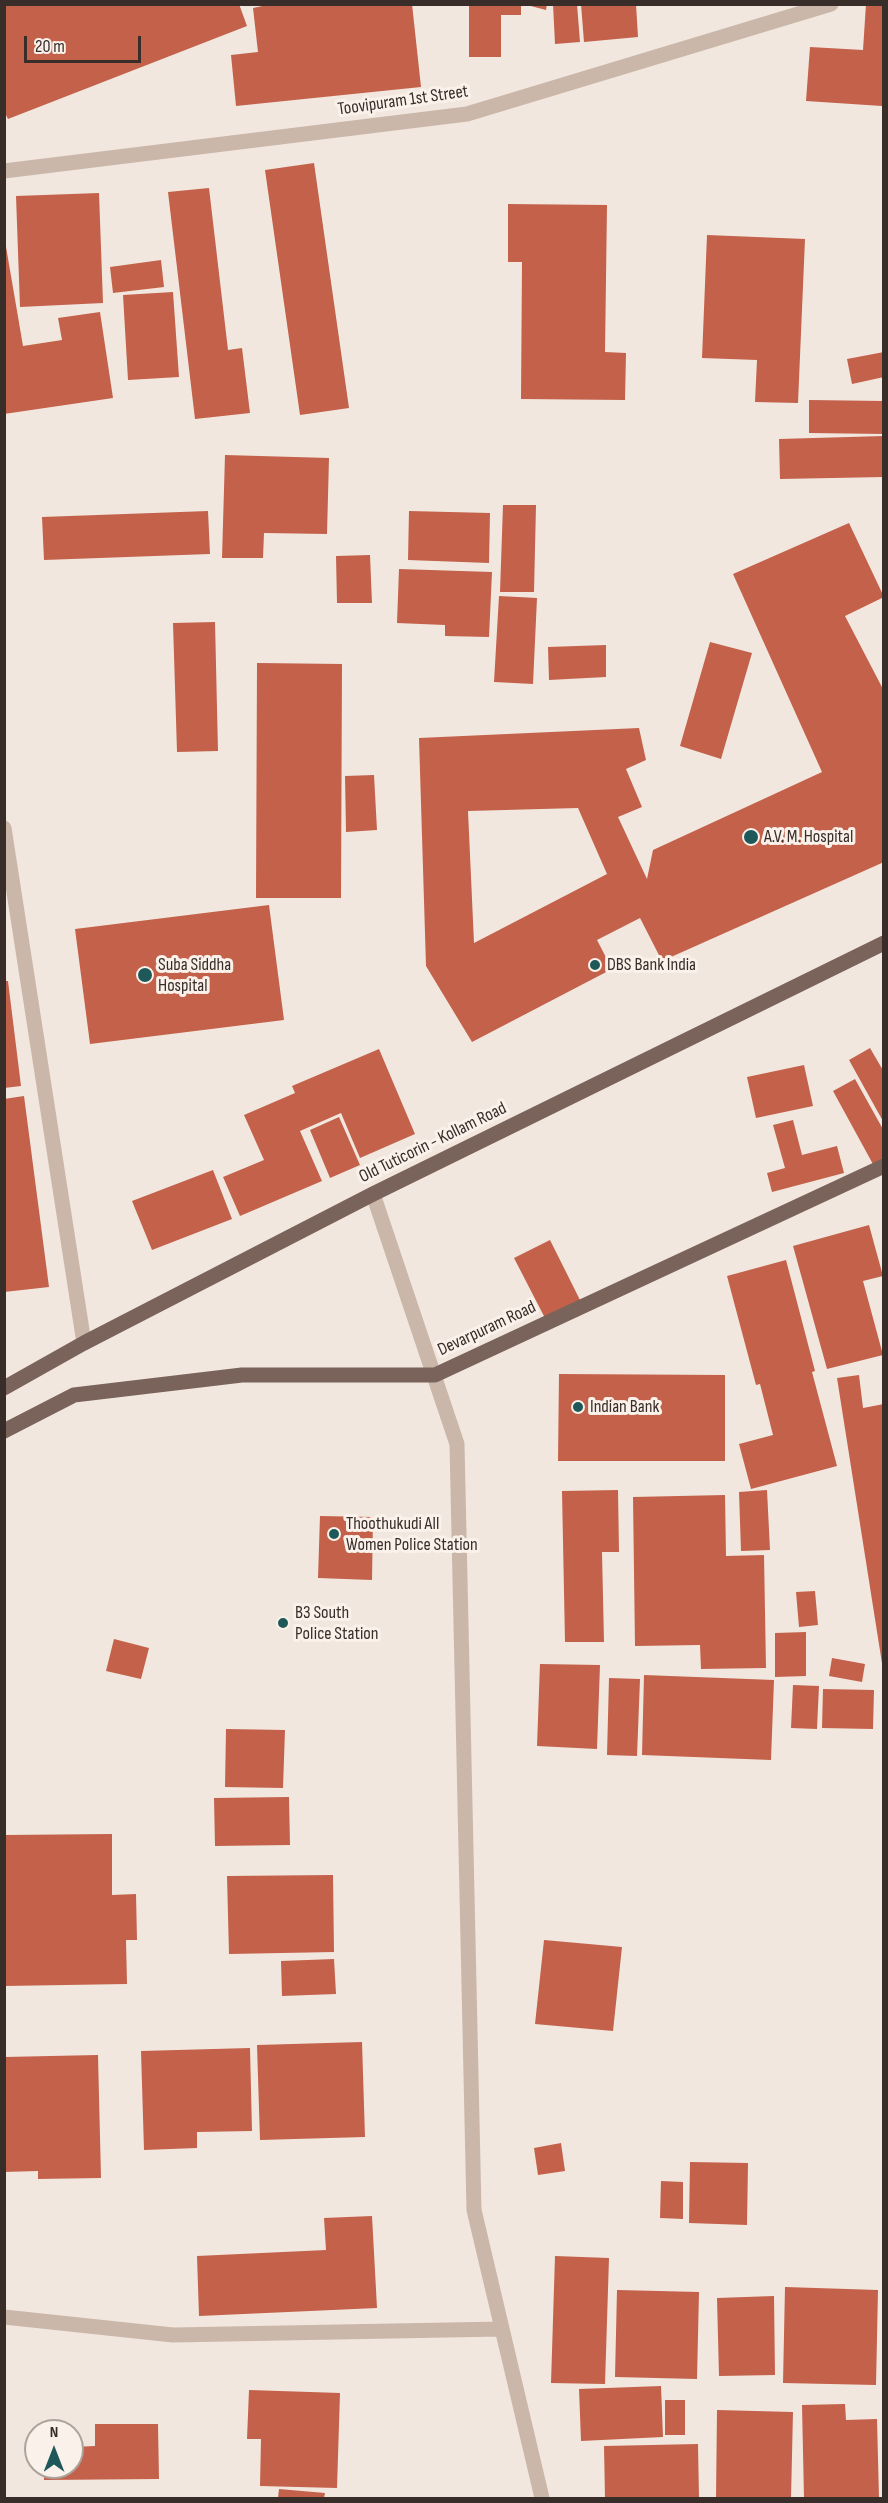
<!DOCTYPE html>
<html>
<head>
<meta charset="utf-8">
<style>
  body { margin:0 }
  #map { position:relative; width:888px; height:2503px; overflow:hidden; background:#f2e7de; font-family:"Sofia Sans Condensed",sans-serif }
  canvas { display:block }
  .frame { position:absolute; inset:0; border:6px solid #382d29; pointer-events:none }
  .north { position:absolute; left:24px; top:2419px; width:60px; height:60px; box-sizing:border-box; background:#faf2ea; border:2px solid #aca39d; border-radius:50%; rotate:0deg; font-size:16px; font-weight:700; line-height:24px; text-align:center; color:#382d29 }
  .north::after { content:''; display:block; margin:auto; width:21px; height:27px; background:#1f5859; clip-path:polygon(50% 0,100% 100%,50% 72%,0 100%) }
  .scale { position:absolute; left:24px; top:36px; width:117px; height:27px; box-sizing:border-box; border:3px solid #382d29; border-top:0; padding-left:8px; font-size:18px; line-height:21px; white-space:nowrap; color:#382d29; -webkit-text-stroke:4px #faf2ea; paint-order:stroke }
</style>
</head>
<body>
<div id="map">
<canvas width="888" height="2503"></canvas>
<div class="frame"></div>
<div class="north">N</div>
<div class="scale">20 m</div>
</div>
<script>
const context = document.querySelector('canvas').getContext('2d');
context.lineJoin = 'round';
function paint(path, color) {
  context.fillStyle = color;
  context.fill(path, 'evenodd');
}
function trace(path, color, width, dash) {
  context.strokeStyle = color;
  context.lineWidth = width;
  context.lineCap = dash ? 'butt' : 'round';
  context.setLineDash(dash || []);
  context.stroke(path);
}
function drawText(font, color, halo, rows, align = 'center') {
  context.font = font + ' "Sofia Sans Condensed",sans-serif';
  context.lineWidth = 6;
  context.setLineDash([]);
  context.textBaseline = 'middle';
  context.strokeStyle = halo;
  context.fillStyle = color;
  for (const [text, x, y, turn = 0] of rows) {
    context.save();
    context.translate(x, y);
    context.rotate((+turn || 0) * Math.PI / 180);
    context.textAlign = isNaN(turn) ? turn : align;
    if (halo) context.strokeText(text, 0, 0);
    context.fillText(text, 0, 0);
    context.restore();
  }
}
const building = new Path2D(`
  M4,4H239L247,26L8,119L4,111Z
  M272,4H412L421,87L236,106L231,55L258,52L253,8Z
  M469,4H521V15H501V57H469Z
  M523,4H547L546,10Z
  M553,4H577L580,42L555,44Z
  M581,4H636L638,37L584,42Z
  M866,4H884L882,106L806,101L810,47L863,50Z
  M314,163L349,408L300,415L265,170Z
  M209,188L228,350L242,348L250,413L195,419L168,192Z
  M99,193L103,303L20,307L16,196Z
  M508,204L607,205L605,352L626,353L625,400L521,399L522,262H508Z
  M4,235L23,346L62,340L58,318L100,312L113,398L4,414Z
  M707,235L805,239L798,403L755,402L757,360L702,358Z
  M161,260L164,287L113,293L110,267Z
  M173,292L179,377L128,380L123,295Z
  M884,352V377L852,384L847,359Z
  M809,400L884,401V434L809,433Z
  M884,436V477L780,479L779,439Z
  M225,455L329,458L327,534L264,533L263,558H222Z
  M503,505H536L534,592H500Z
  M208,511L210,554L44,560L42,517Z
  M409,511L490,513L489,563L408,560Z
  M849,523L884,597L845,616L884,691V862L662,961L640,918L597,940L612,969L472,1042L426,966L419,738L639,728L646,760L626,769L642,807L618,817L647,879L653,850L822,772L733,574ZM578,808L607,874L474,943L468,811Z
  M370,555L372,603H337L336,556Z
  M399,569L492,572L489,637L445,636V625L397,623Z
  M499,596L537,598L533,684L494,682Z
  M215,622L218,751L177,752L173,623Z
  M710,642L752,653L721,759L680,746Z
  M606,645V677L549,680L548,647Z
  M257,663L342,664L341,898H256Z
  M374,775L377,830L346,832L345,776Z
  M269,905L284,1020L90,1044L75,929Z
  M4,981H8L21,1086L4,1088Z
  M870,1048L884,1072V1123L849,1060Z
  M379,1049L415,1134L360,1158L341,1113L300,1131L322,1181L240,1216L223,1177L264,1160L244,1115L295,1093L292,1086Z
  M804,1065L813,1106L756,1118L747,1077Z
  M855,1079L884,1131V1161L874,1166L833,1091Z
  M24,1096L49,1287L4,1292V1099Z
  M339,1117L360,1165L330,1178L310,1130Z
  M793,1120L802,1155L837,1146L844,1173L772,1192L767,1173L785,1168L773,1125Z
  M213,1170L232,1219L152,1250L132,1201Z
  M869,1225L883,1276L863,1281L883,1355L827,1369L793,1246Z
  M550,1240L581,1302L546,1320L514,1258Z
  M786,1260L815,1371L812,1372L837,1466L751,1489L739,1444L773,1435L760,1384L756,1385L727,1276Z
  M559,1374L725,1375V1461H558Z
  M859,1375L863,1408L884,1404V1676L837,1378Z
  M618,1490L619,1552H602L604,1642H565L562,1491Z
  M767,1490L770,1550L741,1551L739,1492Z
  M725,1495L726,1556L764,1555L766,1668L701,1669L700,1645L635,1646L633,1497Z
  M320,1516L373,1517L372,1580L318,1578Z
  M815,1591L818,1625L799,1627L796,1592Z
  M806,1632V1676L775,1677V1633Z
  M114,1639L149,1648L141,1679L106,1671Z
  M832,1658L865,1664L862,1682L829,1676Z
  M540,1664L600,1665L597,1749L537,1746Z
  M644,1675L774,1680L771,1760L642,1755Z
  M609,1678L640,1679L637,1756L607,1755Z
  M793,1685L819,1686L817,1729L791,1728Z
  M823,1689L874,1690L873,1729L822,1728Z
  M226,1729L285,1730L283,1788L225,1787Z
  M289,1797L290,1845L215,1846L214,1798Z
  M112,1834V1895L136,1894L137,1940H126L127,1984L4,1986V1835Z
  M333,1875L334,1952L229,1954L227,1876Z
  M544,1940L622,1947L613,2031L535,2024Z
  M334,1959L336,1994L282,1996L281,1961Z
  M362,2042L365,2137L260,2140L257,2045Z
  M250,2048L252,2131L197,2132V2148L144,2150L141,2051Z
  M98,2055L101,2178L38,2179V2171L4,2172V2057Z
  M561,2143L565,2171L538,2175L534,2148Z
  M690,2162L748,2163L747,2225L689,2223Z
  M661,2181L683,2182V2219L660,2218Z
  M372,2216L377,2308L199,2316L197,2256L326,2250L324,2218Z
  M555,2256L609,2258L605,2384L551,2383Z
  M785,2287L878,2290L876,2385L783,2383Z
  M617,2290L699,2292L697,2379L615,2377Z
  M774,2296L775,2375L719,2376L717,2298Z
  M661,2386L663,2437L581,2441L579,2389Z
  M249,2390L340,2393L337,2488L260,2486L261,2439H247Z
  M665,2400H685V2435H665Z
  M845,2404L846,2420L877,2419L879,2498H804L802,2405Z
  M717,2410L793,2412L791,2498H716Z
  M95,2424H158L159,2479L44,2480V2467H72V2447L95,2446Z
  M698,2444L699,2498H605L604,2446Z
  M279,2489L325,2493L324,2498H278Z`);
const minor = new Path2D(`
  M4,171L467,114L831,4
  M4,828L84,1343
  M373,1194L457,1444L474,2210L542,2498
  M4,2317L173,2335L502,2329`);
const major = new Path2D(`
  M4,1388L84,1343L373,1194L884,943
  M4,1431L74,1395L242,1375H435L884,1166`);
const markers = [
  [751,837,8,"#1f5859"],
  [595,965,6,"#1f5859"],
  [145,975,8,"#1f5859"],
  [578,1407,6,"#1f5859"],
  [334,1534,6,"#1f5859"],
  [283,1623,6,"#1f5859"]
];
const streetNames = [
  ["Toovipuram 1st Street",403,101,-8],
  ["Old Tuticorin - Kollam Road",433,1143,-26],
  ["Devarpuram Road",487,1329,-25]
];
const poiNames = [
  ["A.V. M. Hospital",764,837],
  ["Suba Siddha",158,965],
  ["Hospital",158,986],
  ["DBS Bank India",607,965],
  ["Indian Bank",590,1407],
  ["Thoothukudi All",346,1524],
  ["Women Police Station",346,1545],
  ["B3 South",295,1613],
  ["Police Station",295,1634]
];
paint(building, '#c3614b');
trace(minor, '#cab7aa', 15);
trace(major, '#79635b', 15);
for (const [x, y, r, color] of markers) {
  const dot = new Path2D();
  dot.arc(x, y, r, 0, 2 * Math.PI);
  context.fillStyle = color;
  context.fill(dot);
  trace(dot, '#faf2ea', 2);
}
drawText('18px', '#382d29', '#faf2ea', streetNames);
drawText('18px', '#382d29', '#faf2ea', poiNames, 'left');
</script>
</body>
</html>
